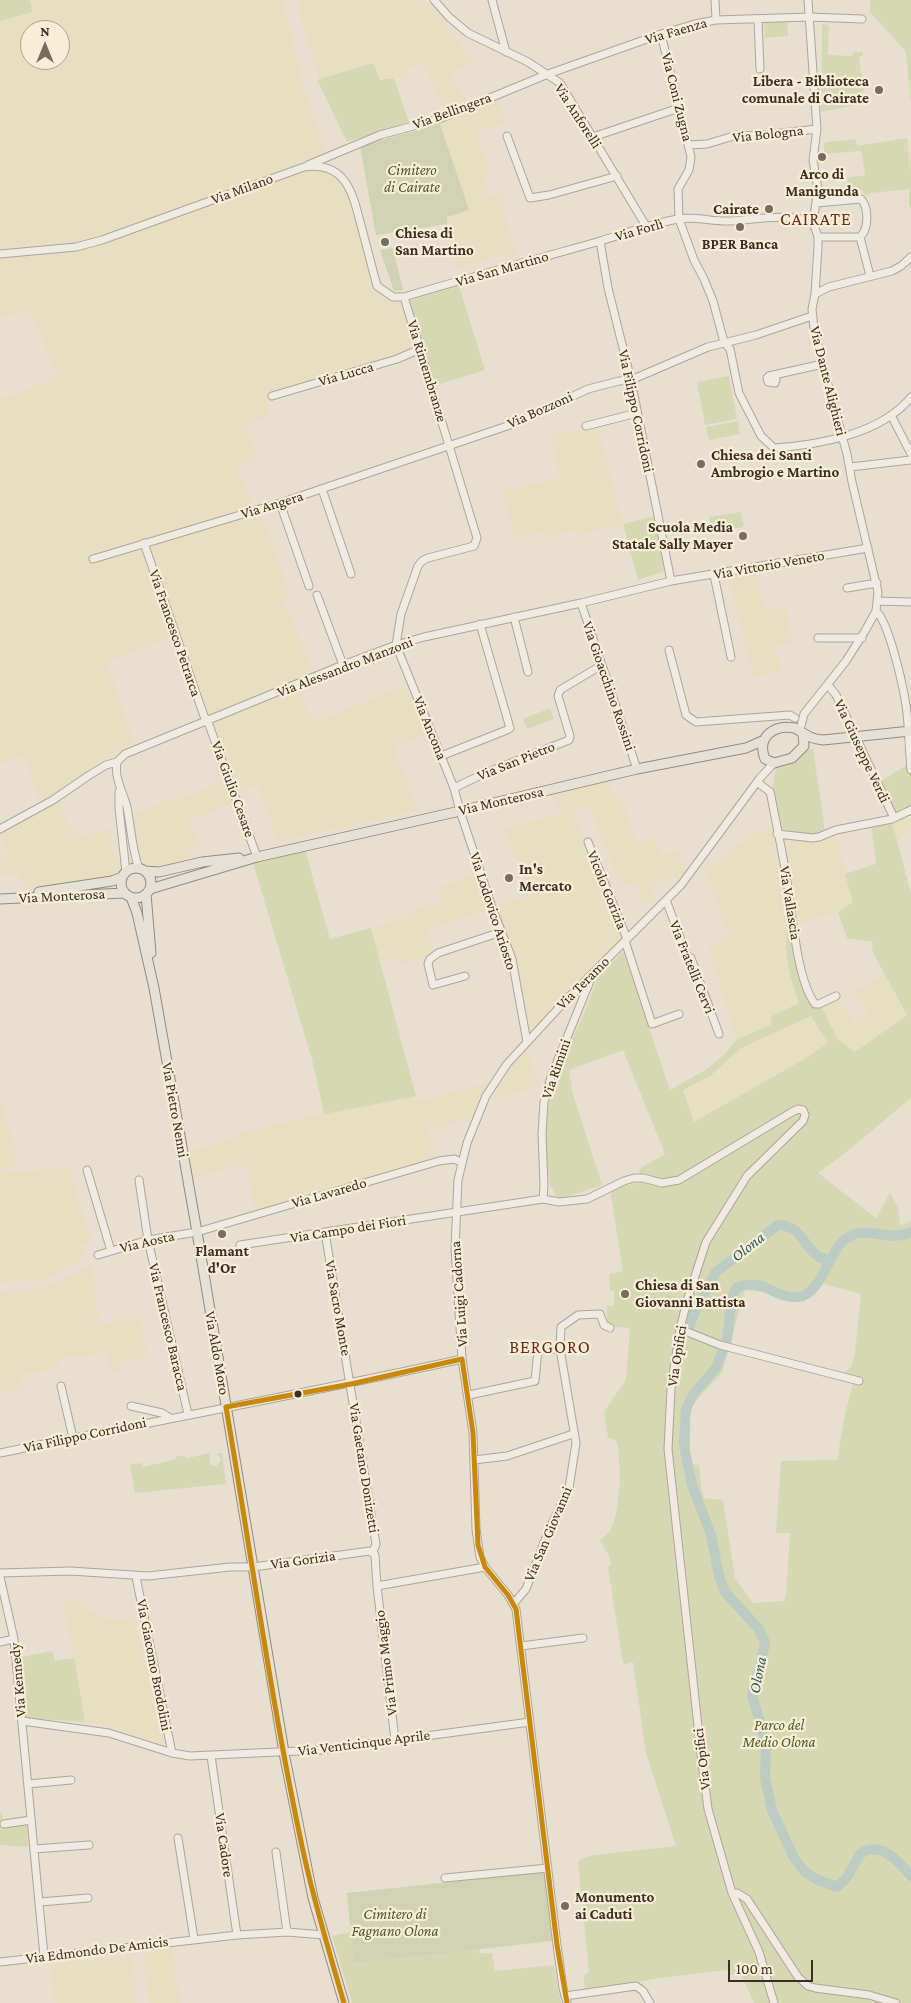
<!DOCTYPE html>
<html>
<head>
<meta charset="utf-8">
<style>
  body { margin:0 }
  #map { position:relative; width:911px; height:2003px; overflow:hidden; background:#e7e0d1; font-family:"Crimson Pro",serif }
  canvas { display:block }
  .north { position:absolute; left:20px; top:20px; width:50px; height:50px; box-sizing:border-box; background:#f7eed8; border:1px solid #ada18e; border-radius:50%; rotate:0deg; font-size:14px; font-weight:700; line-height:20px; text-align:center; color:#3d2e20 }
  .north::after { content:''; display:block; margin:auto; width:18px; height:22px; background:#786c5e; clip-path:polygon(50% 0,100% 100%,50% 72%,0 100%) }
  .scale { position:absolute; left:728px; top:1960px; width:85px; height:22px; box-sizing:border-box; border:2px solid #3d2e20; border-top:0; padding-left:6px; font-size:15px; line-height:18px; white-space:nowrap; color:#3d2e20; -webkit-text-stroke:4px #f7eed8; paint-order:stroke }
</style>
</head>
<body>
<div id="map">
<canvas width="911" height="2003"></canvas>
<div class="north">N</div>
<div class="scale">100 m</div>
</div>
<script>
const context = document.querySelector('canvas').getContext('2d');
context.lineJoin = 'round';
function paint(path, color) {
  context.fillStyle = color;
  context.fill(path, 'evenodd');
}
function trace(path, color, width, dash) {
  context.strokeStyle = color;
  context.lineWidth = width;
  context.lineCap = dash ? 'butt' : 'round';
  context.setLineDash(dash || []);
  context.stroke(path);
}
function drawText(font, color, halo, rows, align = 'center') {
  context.font = font + ' "Crimson Pro",serif';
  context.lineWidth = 4.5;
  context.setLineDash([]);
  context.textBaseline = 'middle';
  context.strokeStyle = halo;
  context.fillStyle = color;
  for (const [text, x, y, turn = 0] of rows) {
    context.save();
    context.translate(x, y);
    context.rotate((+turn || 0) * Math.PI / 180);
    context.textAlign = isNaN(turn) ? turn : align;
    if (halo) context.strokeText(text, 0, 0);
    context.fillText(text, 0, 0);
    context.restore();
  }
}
const farmland = new Path2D(`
  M30,0H283L307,97L326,153L98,239L46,247L0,251V21L33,12ZM30,30H60V60H30Z
  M299,0H423L437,10L473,63L451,74L466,104L444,113L424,63L405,69L407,76L380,80L373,63L320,80L300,17Z
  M497,101L506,122L476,133L491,175L483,179L489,197L500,193L517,259L512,260L502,256H496L458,269L447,217L468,210L440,124L468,111Z
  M315,169L326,171L334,175L349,192L373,284L381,296L398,302L402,306L416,347L406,352L270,397L267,405L268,417L250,422L247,429L258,459L238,468L253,506L260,511L291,595L283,598L315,674L296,682L313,722L408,685L428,733L394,747L417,810L278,842L257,784L233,797L231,803L222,808L189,820L199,843L193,845L188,859L160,866L144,865L140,860L133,815L177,796L179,800L232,778L173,636L107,662L135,744L101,763L54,795L77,839L110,827L112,854L121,857V871L117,876L107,880L25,890L19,874L0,875V857L8,853L0,835V825L40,803L24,756L0,764V399L32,388L57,374L29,309L0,319V258L78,250L302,170Z
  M598,424L623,524L576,535L575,530L546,536L545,531L514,538L503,491L560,478L551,435Z
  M757,575L765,611L785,608L793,642L775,646L781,672L753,677L729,579Z
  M608,780L615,799L622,797L637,843L655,837L661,856L678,850L686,874L677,883L673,876L649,884L654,902L644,905L635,883L620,885L589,806L573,812L624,938L529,1032L494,907L531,895L504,829L561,814L552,794Z
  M911,814V831L897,841L892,822Z
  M758,830H772L787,925L786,949L789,972L799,1003L770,1017L773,1024L736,1040L708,945L729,936L705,870Z
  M836,835L854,903L838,912L798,924L781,837L818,842Z
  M479,872L491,908L428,930L435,954L402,964L396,958L380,961L371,928L413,915L412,911L442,901L438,888Z
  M885,975L907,1015L856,1052L837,1038L821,1006L838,998L854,1023L868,1013L854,991Z
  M812,1016L828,1043L801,1061L694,1122L683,1090L710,1076L741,1048Z
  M526,1047L539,1086L491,1101L511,1065Z
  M489,1082L473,1118L428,1130L437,1159L255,1212L245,1163L192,1179L188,1152L234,1138L233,1134L347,1108L416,1096L418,1101Z
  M0,1095L19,1164L0,1170Z
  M69,1168L92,1242L81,1245L85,1257L44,1280L0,1283V1173Z
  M92,1264L100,1325L139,1318L148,1356L121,1362L122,1370L111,1373L106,1353L57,1359L59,1368L19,1375L22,1388L0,1392V1291L45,1288Z
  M63,1598H74L100,1618L120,1620L134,1617L166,1746L111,1726L85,1722Z
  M173,1948L180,2003H150L143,1953Z
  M132,1956L137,2003H55L50,1964Z`);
const green = new Path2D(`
  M0,0H30L33,12L0,21Z
  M870,0H911V105L906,52L870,12Z
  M787,20L788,36L765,38L764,22Z
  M822,24L829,25L828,55L852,56L853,52H863V56H859L864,91L860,93L861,104L821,112Z
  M373,63L380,80L394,78L409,122L347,142L317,80Z
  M911,136V207H909V189L871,193L866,196L862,190L843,193V187L848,186L847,178L865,175L862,153L860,151L824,154V143C834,141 845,141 856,139L857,146L907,138L910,170Z
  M459,286L485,370L434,386L409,301Z
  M729,376L737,419L705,425L697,382Z
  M738,421L740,434L709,440L706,427Z
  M741,512L744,527L711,532L709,517Z
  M654,516L664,567L663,572L638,580L623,524Z
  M550,708L554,719L527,729L523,719Z
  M911,735V807L895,816L880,782L908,764Z
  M813,749L825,832C810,836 794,835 779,830L772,788C775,781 773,774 777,767L798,760L807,750Z
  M892,822L911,893V1098L850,1149L818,1173L876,1218L890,1193L898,1207L900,1226L911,1221V2003H754L741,1974L731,1975L727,1970L653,1979L585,1992L584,1976L589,1972L578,1862L582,1858L594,1855L676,1846L646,1753L633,1662L624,1664L623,1663L608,1567L611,1564L610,1558L600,1540C603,1537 607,1535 609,1532C621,1515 622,1460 616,1440L608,1438L604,1412L626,1379L630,1328L607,1326V1306H614V1291H610L609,1274L623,1271L610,1189L642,1182L639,1169L665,1154L623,1050L569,1070L573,1094L602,1185L563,1198L557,1197L550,1185L545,1145L546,1117L555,1075L584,1014L597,979L623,951L670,1090L707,1069L725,1054L736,1040L772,1024L770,1017L799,1003L789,972L786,949L787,925L793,926L808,997L821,1006L837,1038L855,1052L907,1015L872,951L873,942L847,938L838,912L853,902L845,874L876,864L871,824ZM811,1016L828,1043L801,1061L694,1122L683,1090L710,1076L741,1048ZM821,1283L861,1294L855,1353L851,1367L840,1376L854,1380C847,1405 840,1432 838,1460L781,1461L776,1533H790L786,1593L784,1601L753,1603L735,1578L723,1500L704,1498L701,1486L699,1465L693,1464L690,1453V1407L722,1373L745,1290L810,1298Z
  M305,850L330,939L371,928L416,1096L324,1114L313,1063L253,863Z
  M210,1453V1465L217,1466L221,1459L217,1453H222L226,1484L135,1493L130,1465L142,1463L143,1467L173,1460L178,1456H184L188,1458Z
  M52,1651L55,1661L74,1658L85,1722L28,1718L25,1716L20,1657Z
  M0,1813H2L3,1827L27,1824L28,1847L0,1845Z
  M351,1932L355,1963L479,1948L480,1953H492L495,1971L554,1965L561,2003H352L332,1936Z`);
const cemetery = new Path2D(`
  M440,124L469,210L447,217V224L376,235L360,146Z
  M393,248L403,290L394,291L380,250Z
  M545,1872L553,1941L354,1963L347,1893Z`);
const river = new Path2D(`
  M911,1232C889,1244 863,1221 842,1242C828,1256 820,1295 798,1297C773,1299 765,1276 736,1288L732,1298L727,1339L716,1368L694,1393L686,1409L684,1444L687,1462L692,1485L711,1535L719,1576L725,1592L758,1628L765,1642L762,1659L752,1695L766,1743L765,1778L772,1810L794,1858L805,1872L818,1880L837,1887L846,1879L860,1854C881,1840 898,1861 911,1876
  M688,1329L699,1302L716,1272L778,1225C803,1226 801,1244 818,1256C821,1258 826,1259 829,1261`);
const minor = new Path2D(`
  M434,0L449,17L468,33L528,62L560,83L646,226
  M492,0L506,52
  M715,0L716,20
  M808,0L817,129L813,160L818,189L813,222
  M758,19L760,69
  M661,34L691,157L689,170L678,189L679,219L694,260L704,279L713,301L724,342L730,349L739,393L761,436L774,448C818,445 882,434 911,397
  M507,136L530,198L549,195L617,176
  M593,137L679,108
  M689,145L707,144L737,135L755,136L817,129
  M308,165L380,135L439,119L548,74L661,34L695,24L716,20L809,17L862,19
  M816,203L861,199C869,208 869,229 860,237
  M818,237H860
  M860,237L870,276
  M600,241L608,288L631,380L671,581
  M0,254L76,247L102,240L304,167C348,161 353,196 362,229C367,248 372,267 377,286L393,297H404C468,278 533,260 597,242C624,234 650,224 678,219C695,216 713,222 731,221C758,219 787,213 813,222L818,237V247L815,294L812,309L814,329L827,381L847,454L852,482L878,592L876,611L865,631L846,661L804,714L800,730
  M815,294L829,287L892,271L901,266L911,257
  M404,297L477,538L474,546L428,558L422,561L418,566L401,614L396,645L454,788L460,811L493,910L512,959L527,1042
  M775,375L776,380L775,383L768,382L767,378L769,376L823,364
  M272,396L397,359L420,349
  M891,415L911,454
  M586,426L637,413
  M850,467L911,460
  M322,489L351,574
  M280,503L309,586
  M144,543L204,716L208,722L257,857
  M93,559L280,503L516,423L588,389L619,381L631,380L708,347L756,335L812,316
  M714,575L731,657
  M847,588L877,583
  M317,595L343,665
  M878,601L911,602
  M581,603L637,769
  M876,611C889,622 903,686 906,705C909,726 909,749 911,770
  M514,617L528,672
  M818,638H862
  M669,650L686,715L696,722L790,715L795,718
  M828,685L836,695L894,818
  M441,756L507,730L510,728L480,624
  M117,762C114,778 123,792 127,807C131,828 132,849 139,869
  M757,782L770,792L771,796C776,824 783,853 787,882C793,915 796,978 815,1004H819L836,996
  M454,788L481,775L569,740L570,736L558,696L560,690L602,665
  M119,792V808L126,872
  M0,829L53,800L88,776L106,765L117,762L125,754L343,665L396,645L424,637L581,603L671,581L868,548
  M777,834L813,838L819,837L836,830L892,819L911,810
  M588,842L627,939
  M666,900L687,956L691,958L719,1034
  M625,941L652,1024L679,1014
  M465,976L433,985L428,964L430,959L438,953L501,932
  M87,1170L111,1251
  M139,1180L148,1240L188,1414
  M543,1199L544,1186L542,1134L544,1102L551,1077L592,976
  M325,1232L376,1544L373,1552
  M240,1245L543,1199L559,1202L587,1199L624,1181L634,1178H643L662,1183L679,1180L792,1112L798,1109L803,1110L805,1115L803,1121L747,1176L706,1242L687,1301L680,1329L671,1389L668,1449L701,1754L708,1809L732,1893L759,1952L774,2003
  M98,1255L148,1240L197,1232L439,1161L454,1159L461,1162
  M680,1329L720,1345L859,1381
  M61,1386L73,1438
  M469,1395L535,1381L538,1350L560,1349
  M131,1406L162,1413L170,1418
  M0,1453C154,1421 309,1393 462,1359
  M474,1460L507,1456L573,1434
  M0,1573L70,1571L148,1576L230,1567H253L370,1551L375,1555L377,1586L485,1567
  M0,1577L14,1639L44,1956
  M136,1577L172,1753
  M377,1586L395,1740
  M514,1603L526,1589L549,1530L569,1488L576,1443L560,1349L561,1327L578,1315L600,1314L604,1325L610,1328
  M0,1642L14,1639
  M521,1646L583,1638
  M22,1721L109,1733L172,1753L190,1756L322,1750L530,1722
  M211,1756L237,1935
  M28,1784L71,1780
  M4,1824L31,1820
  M178,1838L194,1939
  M34,1849L89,1845
  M276,1852L287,1932
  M445,1878L548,1868
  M732,1893H737L747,1899L798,1977L808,1986L815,1988L869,1995L896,2003
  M40,1902L88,1898
  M0,1962L237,1935L287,1932L324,1935
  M565,1996L636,1986L643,1991L650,2003
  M567,2003L563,1988L557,1945L516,1609L508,1595L485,1567L480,1557L476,1529L473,1433L462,1359L455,1248L458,1180L467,1143L486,1096L507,1064L567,999L681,885L760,778L774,763`);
const major = new Path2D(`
  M803,735L804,746L792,758L774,763L765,759C756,737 774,724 795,728C805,734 810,739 823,740L911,731
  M121 883a15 15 0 1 1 30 0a15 15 0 1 1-30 0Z
  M145,871L159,872L202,862L239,858
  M150,889L257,857L460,811L637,769L746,748L762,741
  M39,892L112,881L122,877
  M146,894L151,953
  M131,897L137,913L154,988L197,1232L285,1758L313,1898L344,2003
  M0,899L124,893`);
const bus1 = new Path2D(`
  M462,1359L473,1433L478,1545L485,1567L508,1595L516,1609L557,1945L567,2003
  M344,2003C329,1951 313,1899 302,1846C271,1701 251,1553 226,1407L351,1384L462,1359`);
const markers = [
  [879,90,5,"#786c5e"],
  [822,157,5,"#786c5e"],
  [769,209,5,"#786c5e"],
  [740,227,5,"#786c5e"],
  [385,242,5,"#786c5e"],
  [701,464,5,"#786c5e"],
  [743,536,5,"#786c5e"],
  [509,878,5,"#786c5e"],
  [222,1234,5,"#786c5e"],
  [625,1294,5,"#786c5e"],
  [298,1394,4.5,"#3d2e20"],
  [565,1906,5,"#786c5e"]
];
const streetNames = [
  ["Via Faenza",676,31,-16],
  ["Via Coni Zugna",677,97,76],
  ["Via Bellingera",452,111,-20],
  ["Via Anforelli",578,116,57],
  ["Via Bologna",768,134,-6],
  ["Via Milano",242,189,-20],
  ["Via Forlì",639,230,-16],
  ["Via San Martino",502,269,-16],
  ["Via Rimembranze",427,371,73],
  ["Via Lucca",346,374,-16],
  ["Via Dante Alighieri",828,381,76],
  ["Via Bozzoni",540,410,-24],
  ["Via Filippo Corridoni",636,411,78],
  ["Via Angera",272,505,-17],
  ["Via Vittorio Veneto",769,565,-10],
  ["Via Francesco Petrarca",175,633,71],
  ["Via Alessandro Manzoni",345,667,-21],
  ["Via Gioacchino Rossini",609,686,71],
  ["Via Ancona",430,728,68],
  ["Via Giuseppe Verdi",862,751,65],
  ["Via San Pietro",516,761,-22],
  ["Via Giulio Cesare",233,789,70],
  ["Via Monterosa",501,801,-13],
  ["Vicolo Gorizia",607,890,68],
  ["Via Monterosa",62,896,-3],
  ["Via Vallascia",790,903,81],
  ["Via Lodovico Ariosto",493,911,72],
  ["Via Fratelli Cervi",692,967,68],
  ["Via Teramo",583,983,-45],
  ["Via Rimini",556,1069,-71],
  ["Via Pietro Nenni",175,1110,80],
  ["Via Lavaredo",329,1193,-16],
  ["Via Campo dei Fiori",348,1229,-9],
  ["Via Aosta",147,1242,-13],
  ["Via Luigi Cadorna",459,1294,-94],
  ["Via Sacro Monte",338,1308,80],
  ["Via Francesco Baracca",168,1327,77],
  ["Via Aldo Moro",217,1353,80],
  ["Via Opifici",677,1356,-81],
  ["Via Filippo Corridoni",85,1435,-12],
  ["Via Gaetano Donizetti",364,1468,81],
  ["Via San Giovanni",548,1534,-67],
  ["Via Gorizia",303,1560,-8],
  ["Via Primo Maggio",386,1663,-97],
  ["Via Giacomo Brodolini",154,1665,79],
  ["Via Kennedy",18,1680,-95],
  ["Via Venticinque Aprile",364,1743,-7],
  ["Via Opifici",702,1759,-97],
  ["Via Cadore",224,1845,82],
  ["Via Edmondo De Amicis",97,1950,-7]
];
const poiNames = [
  ["Libera - Biblioteca",869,81,"right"],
  ["comunale di Cairate",869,98,"right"],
  ["Arco di",822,174,"center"],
  ["Manigunda",822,191,"center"],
  ["Cairate",759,209,"right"],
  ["Chiesa di",395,233],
  ["San Martino",395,250],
  ["BPER Banca",740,244,"center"],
  ["Chiesa dei Santi",711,455],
  ["Ambrogio e Martino",711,472],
  ["Scuola Media",733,527,"right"],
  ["Statale Sally Mayer",733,544,"right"],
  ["In's",519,869],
  ["Mercato",519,886],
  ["Flamant",222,1251,"center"],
  ["d'Or",222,1268,"center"],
  ["Chiesa di San",635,1285],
  ["Giovanni Battista",635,1302],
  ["Monumento",575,1897],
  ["ai Caduti",575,1914]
];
const parkNames = [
  ["Cimitero",412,170],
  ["di Cairate",412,187],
  ["Parco del",779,1725],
  ["Medio Olona",779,1742],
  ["Cimitero di",395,1914],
  ["Fagnano Olona",395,1931]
];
const waterNames = [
  ["Olona",748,1247,-38],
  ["Olona",758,1675,-79]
];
const quarterNames = [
  ["CAIRATE",816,219],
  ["BERGORO",550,1347]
];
paint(farmland, '#e6dfc2');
paint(green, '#d6d7b3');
paint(cemetery, '#d1d1b3');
trace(river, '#bcccc2', 10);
trace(minor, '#ada599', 9);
trace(major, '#928b80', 11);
trace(minor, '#efebe3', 7);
trace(major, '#e6e1d4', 9);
trace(bus1, '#c88808', 5);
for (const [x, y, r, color] of markers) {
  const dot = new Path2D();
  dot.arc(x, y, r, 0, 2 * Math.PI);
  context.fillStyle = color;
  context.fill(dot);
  trace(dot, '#f7eed8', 2);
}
drawText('15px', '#3d2e20', '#f7eed8', streetNames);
drawText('bold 15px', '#3d2e20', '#f7eed8', poiNames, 'left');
drawText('italic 15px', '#4d5a26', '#f7eed8', parkNames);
drawText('italic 16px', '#2f5d5a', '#f7eed8', waterNames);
context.letterSpacing = '1px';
drawText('18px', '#6b2e1e', '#f7eed8', quarterNames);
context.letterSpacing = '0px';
</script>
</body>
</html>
